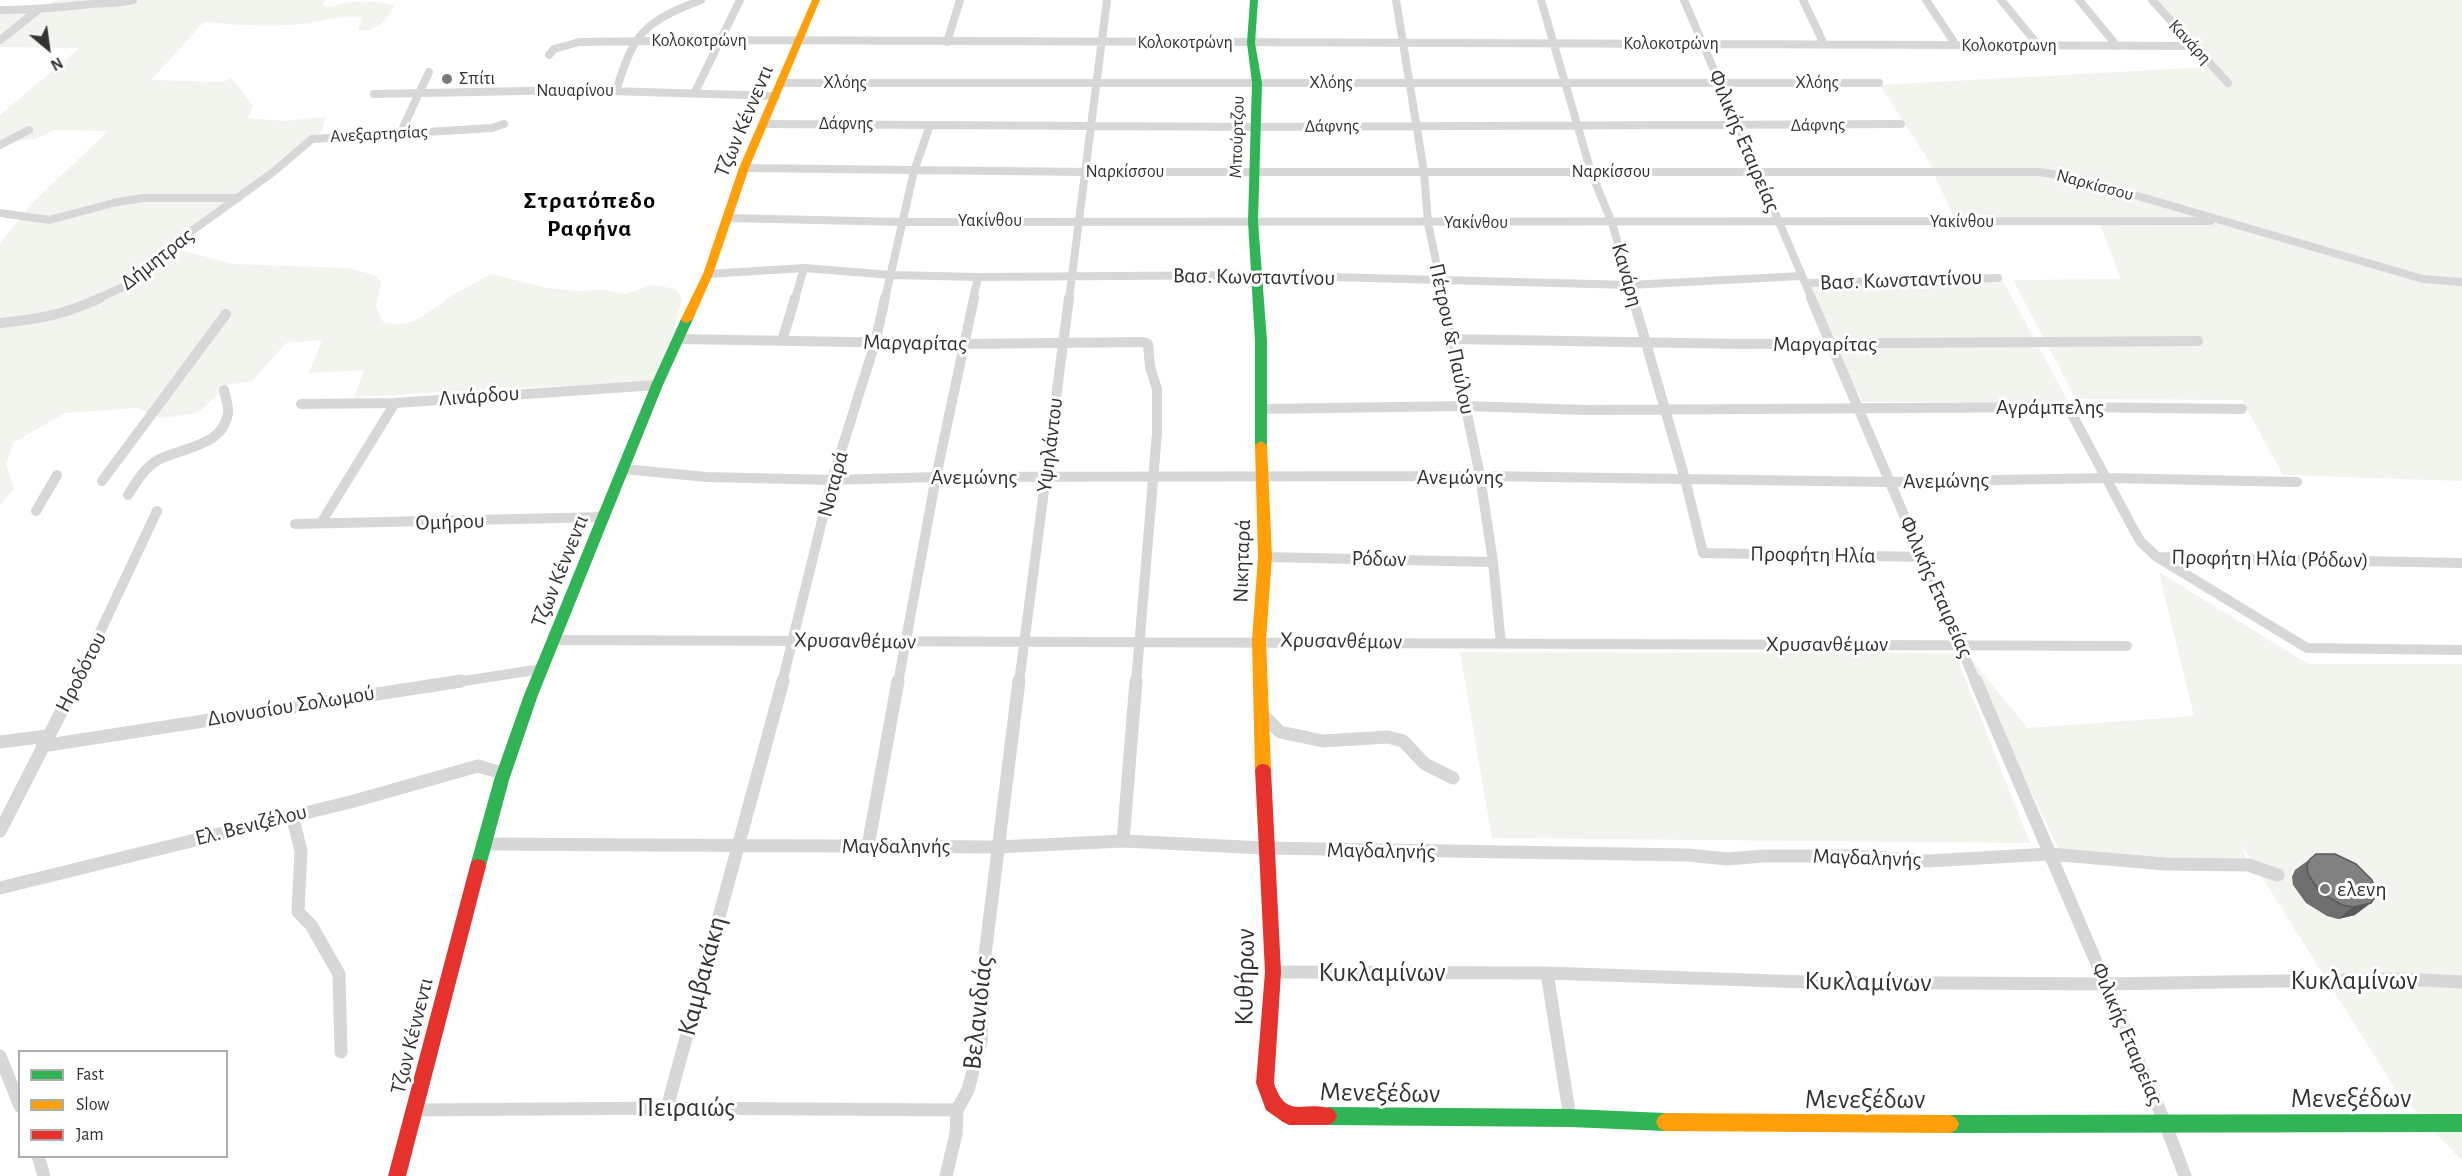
<!DOCTYPE html>
<html>
<head>
<meta charset="utf-8">
<style>
  body { margin:0 }
  #map { position:relative; width:2462px; height:1176px; overflow:hidden; background:#fff; font-family:"Alegreya Sans",sans-serif }
  canvas { display:block }
  .legend { position:absolute; left:18px; top:1050px; width:210px; height:108px; box-sizing:border-box; background:#fff; border:2px solid #adadad; margin:0; padding:8px 10px; list-style:none; font-size:18px; color:#333 }
  .legend li { display:flex; align-items:center; gap:12px; height:30px }
  .legend b { width:30px; border:2px solid #adadad }
  .north { position:absolute; left:18px; top:18px; width:60px; height:60px; -webkit-text-stroke:4px #fff; paint-order:stroke; rotate:151deg; font-size:16px; font-weight:700; line-height:24px; text-align:center; color:#333 }
  .north::after { content:''; display:block; margin:auto; width:21px; height:27px; background:#333; clip-path:polygon(50% 0,100% 100%,50% 72%,0 100%) }
</style>
</head>
<body>
<div id="map">
<canvas width="2462" height="1176"></canvas>
<ul class="legend">
<li><b style="height:8px;background:#30b455"></b>Fast</li>
<li><b style="height:8px;background:#ff9f0a"></b>Slow</li>
<li><b style="height:8px;background:#e5322d"></b>Jam</li>
</ul>
<div class="north">N</div>
</div>
<script>
const context = document.querySelector('canvas').getContext('2d');
context.lineJoin = 'round';
function paint(path, color) {
  context.fillStyle = color;
  context.fill(path, 'evenodd');
}
function trace(path, color, width, dash) {
  context.strokeStyle = color;
  context.lineWidth = width;
  context.lineCap = dash ? 'butt' : 'round';
  context.setLineDash(dash || []);
  context.stroke(path);
}
function drawText(font, color, halo, rows, align = 'center') {
  context.font = font + ' "Alegreya Sans",sans-serif';
  context.lineWidth = 6;
  context.setLineDash([]);
  context.textBaseline = 'middle';
  context.strokeStyle = halo;
  context.fillStyle = color;
  for (const [text, x, y, turn = 0] of rows) {
    context.save();
    context.translate(x, y);
    context.rotate((+turn || 0) * Math.PI / 180);
    context.textAlign = isNaN(turn) ? turn : align;
    if (halo) context.strokeText(text, 0, 0);
    context.fillText(text, 0, 0);
    context.restore();
  }
}
const green = new Path2D(`
  M57,0H325L322,5L332,7C348,0 377,0 395,6C385,20 377,35 358,29L362,17C342,14 322,22 302,24C268,27 238,25 204,22L151,80L223,82L232,78L253,106L248,118L284,121L325,117L322,132L169,247L233,264L349,268L377,276L381,283L376,306L383,322C413,330 426,313 450,297C463,289 477,282 491,274L547,288L576,291L604,290L625,294L652,285L676,289L682,299L665,359L653,381L354,397L364,370L309,373L322,340L286,343L252,381L227,385L198,413L161,418L137,408L65,413L13,443L6,465L14,488L0,506V243L32,203L108,131L54,130L36,139L0,142V115L79,48L0,47V11L45,7Z
  M2156,0H2462V481L2283,475L2242,400L2076,399L2013,280L2121,279L2100,225L1956,222L1927,158L1880,85L2209,67Z
  M2002,279L2069,403L1863,402L1825,332L1810,285Z
  M2159,572L2308,664H2462V1161L2398,1093L2241,844L2248,865L2062,856L1964,651L2028,728L2194,716Z
  M1460,652L1955,653L2030,843L1492,838Z`);
const streetFar2 = new Path2D(`
  M1396,0L1424,172L1428,223L1444,299
  M1541,0L1591,172L1612,223L1634,299
  M1684,0L1812,299
  M1803,0L1824,44
  M1926,0L1956,45
  M2001,0L2039,46
  M2079,0L2117,46
  M2152,0L2228,83
  M0,10C28,10 54,8 81,5C99,3 115,4 133,0
  M0,40L38,10
  M947,42L960,0
  M549,55L554,49L579,42L722,40L2194,46
  M782,83H1879
  M616,91C634,32 644,22 701,0
  M695,92L740,0
  M374,94L575,90L776,96
  M763,124L1255,127L1901,124
  M400,134L429,72
  M0,145L29,130
  M744,168L1086,172H2040L2076,178L2423,279L2462,282
  M0,213L49,220L117,202L143,198H238
  M728,218L903,222L2210,221
  M708,274L804,268L891,275L978,277L1255,275L1630,285L1801,276
  M1805,283L1998,278
  M97,299L138,280L193,230L272,173L312,139L492,128L504,124
  M795,299L804,268
  M885,299L914,171L930,125
  M973,299L978,277
  M1069,299L1107,0`);
const streetFar1 = new Path2D(`
  M1443,298L1480,476L1493,562L1501,644
  M1633,298L1685,479L1703,553L1923,557
  M1811,298L1976,683
  M0,323C40,319 63,315 100,298
  M680,339L965,344L1144,342L1148,344L1150,367L1157,389V433L1136,683
  M1452,339L1741,344L2198,341
  M782,341L795,298
  M301,404L395,403L657,385
  M2068,407L2135,532L2141,542L2157,557L2307,648L2462,650
  M1260,409L1466,406L1586,410L2068,407L2242,409
  M623,469L707,477L832,480L936,477L1480,476L1889,482L2108,478L2297,482
  M102,481L226,314
  M128,495C136,482 145,467 158,460C182,447 223,447 228,413C229,405 225,397 224,390
  M36,511L57,475
  M321,523L395,403
  M295,524L605,517
  M1265,557L1493,562
  M2157,557L2462,563
  M555,640L2127,646
  M76,683L157,511
  M451,683L541,669
  M782,683L832,480L875,343L885,298
  M898,683L936,477L974,298
  M1019,683L1069,298`);
const street = new Path2D(`
  M1976,681L2165,1123L2185,1176
  M1261,713L1280,732L1323,741L1388,737L1403,741L1425,764L1453,778
  M0,742L47,736
  M42,746L461,681
  M292,815L301,851L298,912L311,925L339,974L341,1052
  M0,831L77,681
  M1123,841L1136,681
  M483,844L998,847L1123,841L1265,848L1688,855L1727,859L1764,856H1855L1928,861L2049,854L2165,864L2248,865L2278,875
  M868,846L898,681
  M0,888L354,801L478,766L502,773
  M1273,972L1547,973L1806,982L2105,984L2403,979L2462,982
  M1547,973L1570,1118
  M0,1056L20,1106
  M667,1108L783,681
  M415,1110L667,1108L957,1110
  M38,1156L44,1176
  M946,1176L956,1134L957,1110L968,1090L981,1041L983,971L1019,681`);
const fast = new Path2D(`
  M1250,0H1258L1255,43L1262,83L1258,221L1267,341V445L1261,449L1255,445V341L1248,221L1252,83L1247,43Z
  M687,315L693,319L663,385L538,695L509,780L486,866L484,871L478,873L472,871L470,866L494,780L524,695L651,385L681,319Z
  M1328,1107L1570,1109L1665,1113L1671,1116L1674,1122L1671,1128L1665,1131L1570,1127L1328,1125L1322,1122L1319,1116L1322,1110Z
  M2462,1114V1132L1950,1133L1944,1130L1941,1124L1944,1118L1950,1115Z`);
const slow = new Path2D(`
  M812,0H820L749,168L713,274L693,319L687,323L683,322L681,319L703,274L739,168Z
  M1261,441L1267,445L1272,557L1266,640L1271,770L1268,775L1263,776L1258,775L1255,770L1252,640L1258,557L1255,445Z
  M1665,1113L1950,1115L1956,1118L1959,1124L1956,1130L1950,1133L1665,1131L1659,1128L1656,1122L1659,1116Z`);
const jam = new Path2D(`
  M1263,764L1268,765L1271,770L1281,972L1274,1083C1287,1123 1307,1098 1334,1110L1337,1116L1334,1122L1328,1125H1289L1283,1122L1266,1110L1256,1083L1265,972L1255,770L1258,765Z
  M478,859L484,861L486,866L406,1176H388L470,866L472,861Z`);
const wall = new Path2D(`
  M2335,854L2355,915L2338,919L2327,916L2306,903L2293,885L2292,877L2295,870L2310,859Z`);
const shadedWall = new Path2D(`
  M2371,903L2355,915L2338,919L2353,907Z`);
const building = new Path2D(`
  M2316,854H2335L2356,864L2372,880L2375,889V897L2371,903L2353,907L2342,905L2320,892L2308,874L2307,865L2310,859Z`);
const markers = [
  [447,79,6,"#7a7a7a"],
  [2325,889,6,"#7a7a7a"]
];
const farStreetnames = [
  ["Κολοκοτρώνη",699,41],
  ["Κανάρη",2190,42,47],
  ["Κολοκοτρώνη",1185,43],
  ["Κολοκοτρώνη",1671,44],
  ["Κολοκοτρωνη",2009,46],
  ["Χλόης",845,83],
  ["Χλόης",1331,83],
  ["Χλόης",1817,83],
  ["Ναυαρίνου",575,91],
  ["Δάφνης",846,124],
  ["Δάφνης",1818,125,-1],
  ["Δάφνης",1332,126,-1],
  ["Ανεξαρτησίας",379,134,-3],
  ["Μπούρτζου",1237,137,-88],
  ["Ναρκίσσου",1125,172],
  ["Ναρκίσσου",1611,172],
  ["Ναρκίσσου",2095,185,15],
  ["Υακίνθου",990,221],
  ["Υακίνθου",1962,222],
  ["Υακίνθου",1476,223]
];
const farPoinames = [
  ["Σπίτι",459,79]
];
const streetNames = [
  ["Τζων Κέννεντι",744,121,-67],
  ["Φιλικής Εταιρείας",1744,141,67],
  ["Δήμητρας",157,259,-38],
  ["Κανάρη",1627,275,74],
  ["Βασ. Κωνσταντίνου",1254,277,1],
  ["Βασ. Κωνσταντίνου",1901,280,-2],
  ["Πέτρου & Παύλου",1452,339,78],
  ["Μαργαρίτας",915,343,1],
  ["Μαργαρίτας",1825,344],
  ["Λινάρδου",479,396,-4],
  ["Αγράμπελης",2050,407],
  ["Υψηλάντου",1050,445,-83],
  ["Ανεμώνης",974,477],
  ["Ανεμώνης",1460,477],
  ["Ανεμώνης",1946,481,-1],
  ["Νοταρά",833,484,-75],
  ["Ομήρου",450,522,-2],
  ["Προφήτη Ηλία",1813,555,1],
  ["Ρόδων",1379,559,1],
  ["Προφήτη Ηλία (Ρόδων)",2270,559,1],
  ["Νικηταρά",1242,561,-88],
  ["Τζων Κέννεντι",560,571,-68],
  ["Φιλικής Εταιρείας",1936,587,66],
  ["Χρυσανθέμων",855,641,1],
  ["Χρυσανθέμων",1341,641,1],
  ["Χρυσανθέμων",1827,644],
  ["Ηροδότου",81,672,-63],
  ["Διονυσίου Σολωμού",291,706,-9],
  ["Ελ. Βενιζέλου",251,825,-14],
  ["Μαγδαληνής",896,846],
  ["Μαγδαληνής",1381,851,1],
  ["Μαγδαληνής",1867,858,2],
  ["Φιλικής Εταιρείας",2127,1034,67],
  ["Τζων Κέννεντι",412,1036,-76]
];
const poiNames = [
  ["ελενη",2337,889]
];
const farDistrictnames = [
  ["Στρατόπεδο",590,201],
  ["Ραφήνα",590,229]
];
const nearStreetnames = [
  ["Κυκλαμίνων",1382,973],
  ["Καμβακάκη",702,976,-75],
  ["Κυθήρων",1245,977,-89],
  ["Κυκλαμίνων",2354,981],
  ["Κυκλαμίνων",1868,982,1],
  ["Βελανιδιάς",978,1013,-84],
  ["Μενεξέδων",1380,1093,1],
  ["Μενεξέδων",2351,1099],
  ["Μενεξέδων",1865,1100],
  ["Πειραιώς",686,1108]
];
paint(green, '#f1f5ed');
trace(streetFar2, '#d7d7d7', 8);
trace(streetFar1, '#d7d7d7', 10);
trace(street, '#d7d7d7', 13);
paint(fast, '#30b455');
paint(slow, '#ff9f0a');
paint(jam, '#e5322d');
paint(wall, '#6f6f6f');
paint(shadedWall, '#5a5a5a');
paint(building, '#818181');
trace(building, '#5a5a5a', 1.5);
for (const [x, y, r, color] of markers) {
  const dot = new Path2D();
  dot.arc(x, y, r, 0, 2 * Math.PI);
  context.fillStyle = color;
  context.fill(dot);
  trace(dot, '#fff', 2);
}
drawText('18px', '#333', '#fff', farStreetnames);
drawText('18px', '#333', '#fff', farPoinames, 'left');
drawText('22px', '#333', '#fff', streetNames);
drawText('22px', '#333', '#fff', poiNames, 'left');
context.letterSpacing = '1.5px';
drawText('bold 24px', '#000', '#fff', farDistrictnames);
context.letterSpacing = '0px';
drawText('27px', '#333', '#fff', nearStreetnames);
</script>
</body>
</html>
